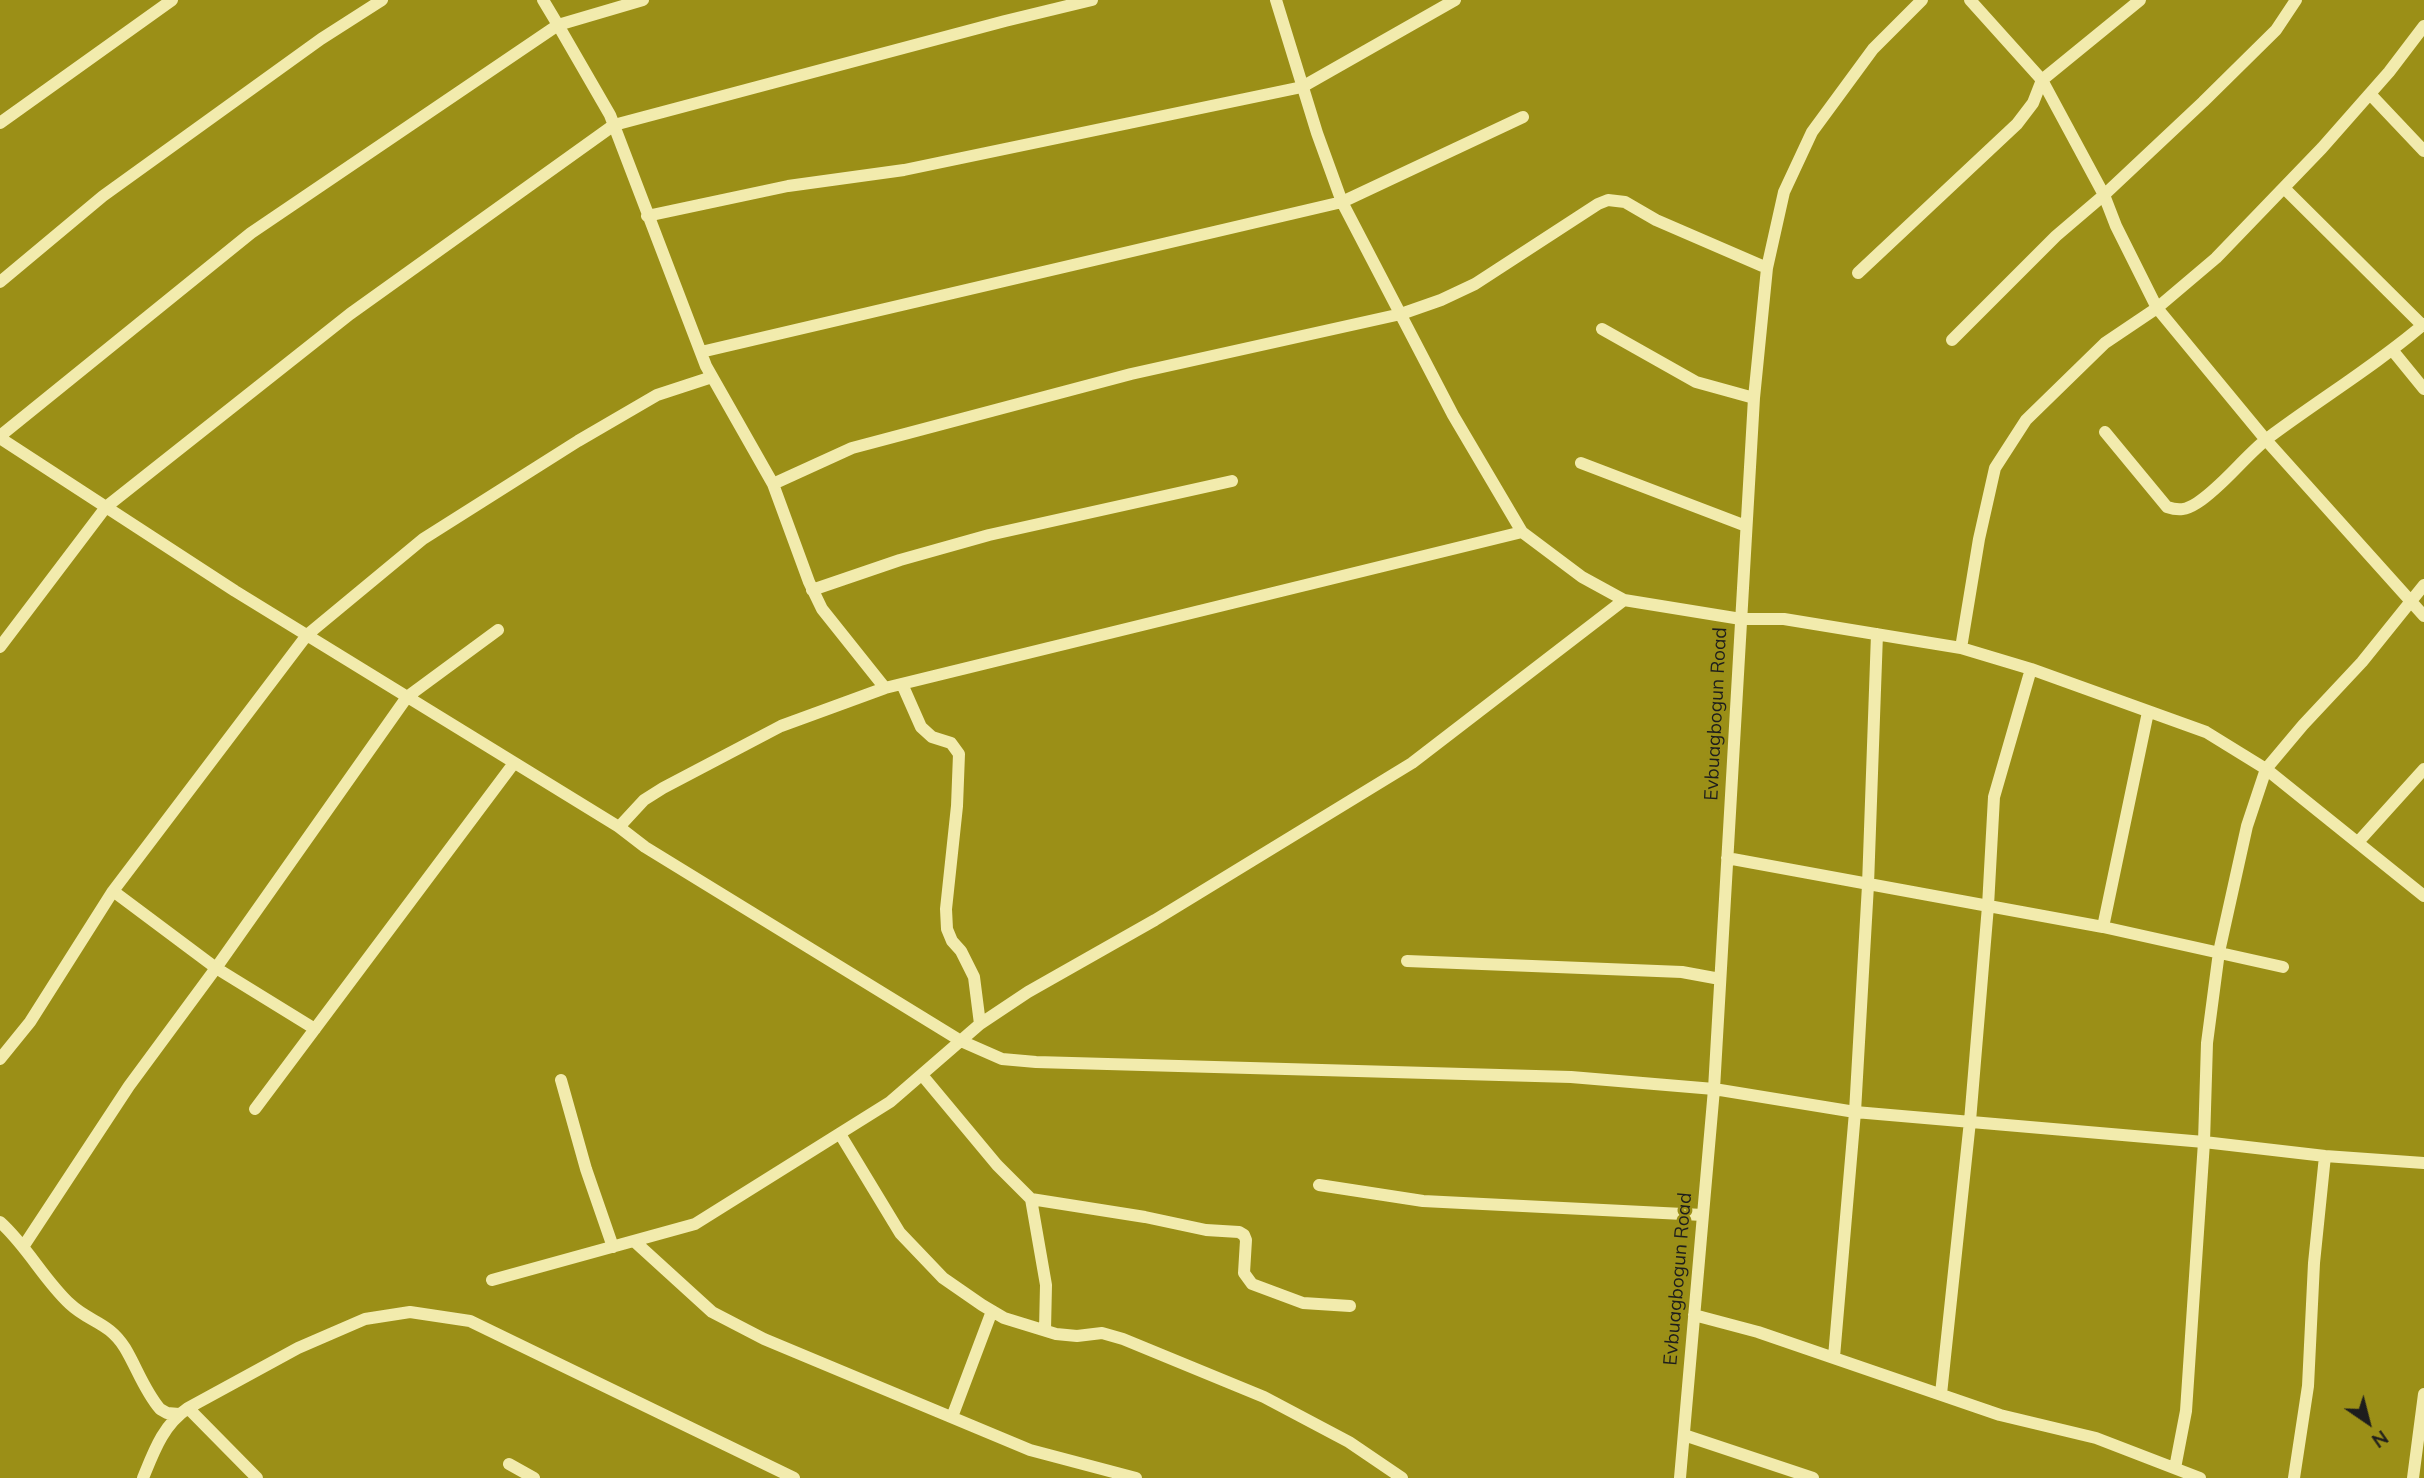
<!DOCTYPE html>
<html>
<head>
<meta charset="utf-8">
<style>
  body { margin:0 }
  #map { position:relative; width:2424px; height:1478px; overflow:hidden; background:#9b8f17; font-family:Mulish,sans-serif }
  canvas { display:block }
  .north { position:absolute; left:2333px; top:1387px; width:70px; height:70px; -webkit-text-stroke:5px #9b8f17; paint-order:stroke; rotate:145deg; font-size:19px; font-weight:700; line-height:28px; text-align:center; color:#1d1d1d }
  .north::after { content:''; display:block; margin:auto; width:24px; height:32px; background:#1d1d1d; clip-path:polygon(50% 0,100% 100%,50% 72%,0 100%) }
</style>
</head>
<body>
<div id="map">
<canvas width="2424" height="1478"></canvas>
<div class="north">N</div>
</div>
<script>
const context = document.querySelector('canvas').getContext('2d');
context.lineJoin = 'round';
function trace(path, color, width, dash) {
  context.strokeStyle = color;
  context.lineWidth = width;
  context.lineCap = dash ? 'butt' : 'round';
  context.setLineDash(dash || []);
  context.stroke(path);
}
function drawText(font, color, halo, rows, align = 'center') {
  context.font = font + ' Mulish,sans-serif';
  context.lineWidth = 5;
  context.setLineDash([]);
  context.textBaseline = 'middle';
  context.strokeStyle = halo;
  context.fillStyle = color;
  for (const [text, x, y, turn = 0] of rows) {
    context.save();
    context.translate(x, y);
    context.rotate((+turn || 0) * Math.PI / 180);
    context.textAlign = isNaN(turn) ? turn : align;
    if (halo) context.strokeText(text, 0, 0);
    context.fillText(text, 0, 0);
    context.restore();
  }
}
const minor = new Path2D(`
  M643,0L558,25L610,115L706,366L773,484L809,582L822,609L885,688
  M1276,0L1317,133L1342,202L1453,415L1522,532L1582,577L1624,600L1741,619H1784L1961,648L2031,669L2206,732L2266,769L2424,896
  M1970,0L2042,80L2104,195L2116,226L2157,308L2266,440L2424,616
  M2370,94L2424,151
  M0,123L172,0
  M2284,188L2422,325
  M647,216L788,186L904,170L1302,87L1455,0
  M1858,273L2017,124L2033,103L2042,80L2140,0
  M0,282L103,196L321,39L382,0
  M1602,329L1696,382L1754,398
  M1952,340L2056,236L2104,195L2203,102L2276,30L2296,0
  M2393,351L2424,389
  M701,352L1342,202L1523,117
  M2105,432L2167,507C2179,511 2186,510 2197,503C2223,486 2243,458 2268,438C2320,399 2375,366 2424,324
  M0,436L251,233L558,25L543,0
  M0,438L235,591L619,827
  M1581,463L1746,526
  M773,484L852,448L1131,374L1401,314L1441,300L1475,284L1598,204L1608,200L1625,202L1656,220L1767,268
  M1522,532L885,688L781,726L663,788L644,800L619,827L645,847L961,1041L1002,1059L1036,1062L1571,1077L1714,1089L1855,1112L2204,1142L2325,1156L2424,1163
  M812,590L900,560L989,535L1232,481
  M0,647L106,507L350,314L614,125L1005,21L1092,0
  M1961,648L1979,539L1995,468L2026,420L2105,343L2157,308L2216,258L2322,148L2389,72L2424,26
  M902,684L921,727L932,737L951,743L959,754L957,806L946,909L947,929L952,941L961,951L974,977L980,1024
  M2359,841L2424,769
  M1727,858L2103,927L2283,967
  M113,891L216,968L315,1029
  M2103,927L2148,712
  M1407,961L1682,972L1720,979
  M0,1059L30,1022L113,891L307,635L423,539L578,441L657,395L712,377
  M922,1075L997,1165L1031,1199L1145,1217L1206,1230L1239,1232L1244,1235L1246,1240L1244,1273L1252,1284L1303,1303L1350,1306
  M561,1080L586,1169L613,1247
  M255,1109L514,763
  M840,1134L900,1233L943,1278L982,1305L1004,1318L1056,1334L1077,1336L1102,1333L1123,1339L1264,1397L1349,1442L1402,1478
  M1319,1185L1423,1201L1703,1215
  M1031,1199L1046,1285L1045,1330
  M0,1222C27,1246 44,1280 70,1304C89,1322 109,1322 125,1348C137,1368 144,1390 160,1409L167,1413L179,1414
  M634,1241L712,1312L764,1339L1030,1450L1136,1478
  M23,1247L129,1086L216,968L407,697L498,630
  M492,1280L695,1224L890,1102L980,1024L1028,992L1155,920L1412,763L1624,600
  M1694,1315L1758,1332L2000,1415L2096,1438L2200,1478
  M1834,1357L1855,1112L1868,885L1877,634
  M1941,1394L1970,1121L1988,906L1994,797L2031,669
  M188,1408L257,1478
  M952,1417L992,1311
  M1684,1435L1813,1478
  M509,1464L534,1478
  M2175,1468L2186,1411L2204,1142L2207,1043L2219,952L2247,826L2266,769L2303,725L2362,662L2424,585
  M143,1478C154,1451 163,1425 188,1408L298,1348L365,1319L410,1312L470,1321L794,1478
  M1680,1478L1714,1089L1754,398L1767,268L1784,192L1812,132L1873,49L1922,0
  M2294,1478L2308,1386L2314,1263L2325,1156
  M2413,1478L2424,1394`);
const streetNames = [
  ["Evbuagbogun Road",1716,714,-87],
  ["Evbuagbogun Road",1678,1279,-85]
];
trace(minor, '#f2ebad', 12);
drawText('19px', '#1d1d1d', '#9b8f17', streetNames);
</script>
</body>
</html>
